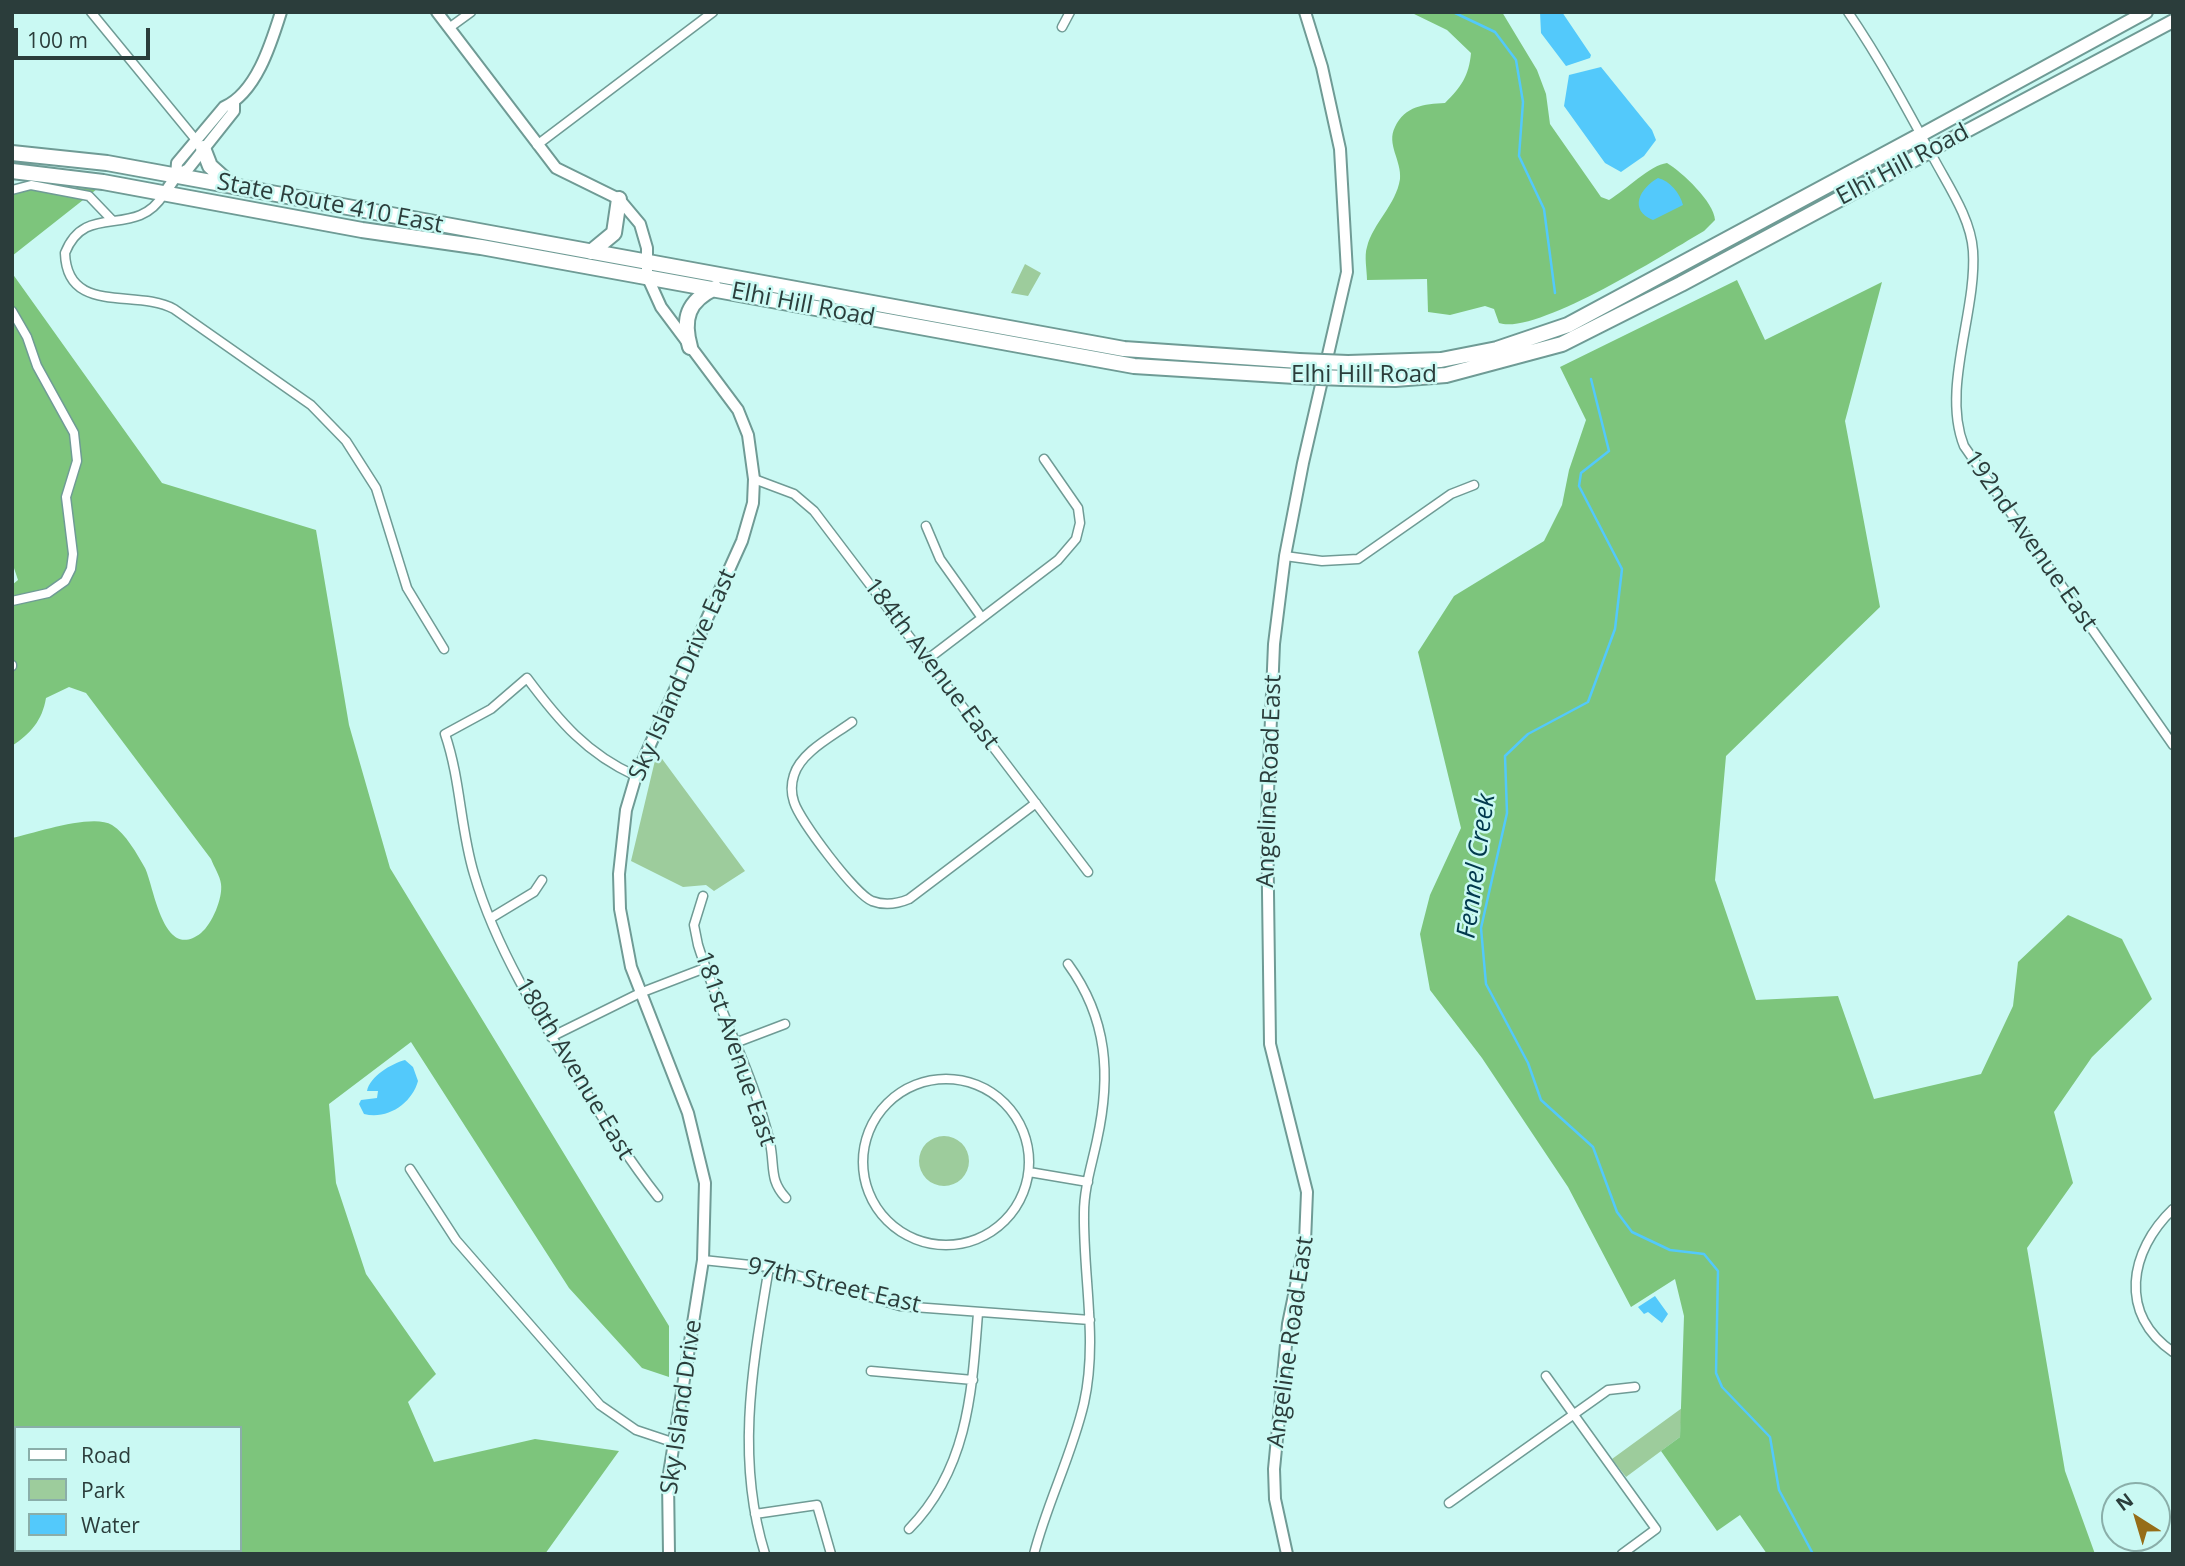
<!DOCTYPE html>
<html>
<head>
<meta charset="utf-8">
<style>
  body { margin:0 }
  #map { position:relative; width:2185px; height:1566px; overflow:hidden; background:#caf9f3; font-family:"Open Sans",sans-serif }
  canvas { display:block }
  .frame { position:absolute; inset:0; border:14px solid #2b3d3b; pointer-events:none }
  .legend { position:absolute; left:14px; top:1426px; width:228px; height:126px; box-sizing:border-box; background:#caf9f3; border:2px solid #8aaea9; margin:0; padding:9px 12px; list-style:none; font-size:21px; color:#2b3d3b }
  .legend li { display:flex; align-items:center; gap:14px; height:35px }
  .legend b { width:35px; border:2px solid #8aaea9 }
  .north { position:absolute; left:2101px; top:1482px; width:70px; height:70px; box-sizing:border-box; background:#caf9f3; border:2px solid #8aaea9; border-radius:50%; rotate:323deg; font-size:19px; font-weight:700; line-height:28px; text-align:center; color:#2b3d3b }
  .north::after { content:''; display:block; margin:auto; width:24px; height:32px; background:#966d18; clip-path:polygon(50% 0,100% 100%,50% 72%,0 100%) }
  .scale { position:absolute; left:14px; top:28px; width:136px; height:32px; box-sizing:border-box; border:4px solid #2b3d3b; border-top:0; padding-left:9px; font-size:21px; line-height:24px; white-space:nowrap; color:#2b3d3b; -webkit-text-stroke:5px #caf9f3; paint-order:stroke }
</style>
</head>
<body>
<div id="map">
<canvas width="2185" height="1566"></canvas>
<div class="frame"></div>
<ul class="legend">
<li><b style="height:9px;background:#fff"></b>Road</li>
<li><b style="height:19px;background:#9dcc9c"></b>Park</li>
<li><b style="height:19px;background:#53c9fb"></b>Water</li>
</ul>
<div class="north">N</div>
<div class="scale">100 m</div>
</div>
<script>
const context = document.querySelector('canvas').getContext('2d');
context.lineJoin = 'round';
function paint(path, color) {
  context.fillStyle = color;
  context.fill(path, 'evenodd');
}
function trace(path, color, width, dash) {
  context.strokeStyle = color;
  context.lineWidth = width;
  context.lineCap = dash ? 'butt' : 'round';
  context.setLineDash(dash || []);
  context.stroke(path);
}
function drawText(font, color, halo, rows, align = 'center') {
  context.font = font + ' "Open Sans",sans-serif';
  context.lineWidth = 5;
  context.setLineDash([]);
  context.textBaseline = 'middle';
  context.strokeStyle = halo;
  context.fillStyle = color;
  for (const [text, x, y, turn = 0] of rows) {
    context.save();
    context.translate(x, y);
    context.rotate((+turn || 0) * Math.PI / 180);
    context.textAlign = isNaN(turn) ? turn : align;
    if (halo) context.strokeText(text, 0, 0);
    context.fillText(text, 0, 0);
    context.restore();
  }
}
const green = new Path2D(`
  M1025,264L1041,273L1028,296L1011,293Z
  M657,752L745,871L714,891L706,885L683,887L631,861Z
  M919 1161a25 25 0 1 1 50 0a25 25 0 1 1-50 0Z
  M1682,1408L1680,1437L1626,1477L1612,1459Z`);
const forest = new Path2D(`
  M1410,12H1502L1537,70L1546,94L1550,124L1601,197L1609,200C1626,190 1650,165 1667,163C1682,172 1714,202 1715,220L1704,231C1668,252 1536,336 1499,323L1494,309L1485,306L1450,315L1428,312L1427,279L1367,280C1367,270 1364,256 1367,247C1373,223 1396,205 1400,179C1402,161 1386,144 1395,127C1405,106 1424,104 1445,103C1461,87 1469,76 1471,53L1447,30Z
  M12,185L97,189L12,256Z
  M12,273L162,483L316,530L349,725L390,868L669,1326V1377L642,1368L569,1288L411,1042L329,1104L336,1183L366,1274L436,1374L408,1402L434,1462L535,1439L619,1451L545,1554H12V838C35,833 93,813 112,825C126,834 137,854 145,868C154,886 163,963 201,933C212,924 223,898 221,884C220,876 214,867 211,859L86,693L69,687L46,698C42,721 31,733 12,746V585L18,580L12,562ZM16,1428H240V1550H16Z
  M1737,280L1765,340L1882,282L1845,421L1880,607L1726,756L1715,880L1756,1000L1838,996L1874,1099L1981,1074L2013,1006L2018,962L2068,915L2122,939L2152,999L2092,1057L2054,1112L2073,1183L2027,1248L2065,1471L2095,1554H1767L1740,1515L1717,1531L1661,1451L1680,1437L1684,1316L1675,1279L1631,1307L1568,1187L1482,1058L1430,990L1420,934L1430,895L1461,828L1418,652L1454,596L1544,541L1562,505L1569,470L1586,420L1560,367Z`);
const water = new Path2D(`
  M1540,12H1562L1591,55L1590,58L1566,66L1541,33Z
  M1601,67L1652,130L1656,140L1644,156L1621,172L1605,163L1564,106L1569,75Z
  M1658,178C1670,181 1680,193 1683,205L1653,220C1628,210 1640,188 1658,178Z
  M405,1060L413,1067L418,1081C412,1103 388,1120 364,1114L359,1104L361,1100L377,1098L378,1091H367C370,1076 391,1064 405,1060Z
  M1655,1296L1668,1314L1662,1323L1648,1312L1644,1314L1638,1307Z`);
const stream = new Path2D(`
  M1453,12L1495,32L1516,60L1523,102L1519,156L1544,209L1555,293
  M1591,379L1609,451L1581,473L1579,486L1622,569L1615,629L1588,702L1528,734L1505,756L1507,813L1481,928L1486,984L1528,1063L1541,1100L1593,1147L1617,1212L1632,1232L1670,1250L1704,1254L1718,1271L1716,1373L1722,1387L1770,1437L1779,1490L1813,1554`);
const street = new Path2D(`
  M91,12L196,140
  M1848,12C1880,59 1907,109 1934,159C1949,187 1971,219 1973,251C1977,312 1941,389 1964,446L2173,745
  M1062,27L1070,12
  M449,28L471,12
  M537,145L713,12
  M12,190L31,185L89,196L112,220
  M164,194C135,241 86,200 65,253C67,316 136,288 174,309L311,405L346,441L376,488L407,588L444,649
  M12,311L27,337L37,366L74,433L77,461L66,497L73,554L71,569L65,581L48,593L12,601
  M754,479L794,494L814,511L1088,872
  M926,526L940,559L982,618
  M1285,556L1322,561L1358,559L1451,494L1474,485
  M928,659L1058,560L1076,539L1080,523L1078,508L1044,459
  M12,665V666
  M852,722C833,736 801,752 794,775C791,784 791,793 794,802C800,821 855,894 872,901C885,906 897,904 909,899L1036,803
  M636,776C587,754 559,721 527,678L491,709L445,734C461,781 460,828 474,874C496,949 539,1017 580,1082C605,1122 629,1160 658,1197
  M703,896L694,925L698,945C719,1012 754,1075 770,1143C775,1167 769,1180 786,1198
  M491,918L534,892L542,880
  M551,1037L640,993L705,968
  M735,1043L785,1024
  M863 1162a83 83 0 1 1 166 0a83 83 0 1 1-166 0Z
  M410,1169L456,1240L600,1405L636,1430L675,1443
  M1029,1172L1088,1182
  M2173,1209C2129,1251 2118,1314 2173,1352
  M703,1260L769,1267L900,1306L1090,1320
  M871,1371L973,1380
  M1546,1376L1656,1529L1622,1554
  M1449,1503L1608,1390L1635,1387
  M755,1514L817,1505L831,1554
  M909,1529C968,1469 972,1392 978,1313
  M765,1554C735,1457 753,1364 769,1267
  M1034,1554C1047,1503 1072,1455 1084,1403C1098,1340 1083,1277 1084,1213C1084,1188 1092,1164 1097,1140C1111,1076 1108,1019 1068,964`);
const secondary = new Path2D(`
  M437,12L556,168L619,199L640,224L647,248V276L661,307L738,410L748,435L754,479L753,503L742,541L636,776L626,810L619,874L620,909L631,967L688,1113L705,1183L703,1260L668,1480L669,1554
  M176,176L177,163L224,107C256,93 271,44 281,12
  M164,194L176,176L188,169L234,111V103
  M1287,1554L1275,1499L1274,1469L1288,1324L1305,1242L1307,1192L1270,1044L1267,817L1274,644L1285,556L1303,463L1347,272L1340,149L1322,67L1305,12`);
const primary = new Path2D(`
  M1921,135L2146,12
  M1929,151L2173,21`);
const highway = new Path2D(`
  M203,148L210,166L230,184
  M12,153L107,163L1124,349L1299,361
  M12,171L103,182L362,230L481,247L1134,366L1295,376
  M591,252L614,233L619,199
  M690,347C682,318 688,301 715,288
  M1348,363L1441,360L1497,349L1568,325L1921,135
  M1344,378L1395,379L1446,375L1562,344L1681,284L1929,151`);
const highwayBridge = new Path2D(`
  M1299,361L1348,363
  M1295,376L1344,378`);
const streetNames = [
  ["Elhi Hill Road",1903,165,-28],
  ["State Route 410 East",330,204,11],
  ["Elhi Hill Road",803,305,11],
  ["Elhi Hill Road",1364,375],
  ["192nd Avenue East",2030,541,55],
  ["184th Avenue East",931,664,53],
  ["Sky Island Drive East",683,675,-66],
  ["Angeline Road East",1270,781,-88],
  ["181st Avenue East",735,1049,71],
  ["180th Avenue East",574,1069,59],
  ["97th Street East",834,1286,13],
  ["Angeline Road East",1291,1342,-82],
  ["Sky Island Drive",682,1407,-82]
];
const waterNames = [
  ["Fennel Creek",1477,866,-82]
];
paint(green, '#9dcc9c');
paint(forest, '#7dc57c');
paint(water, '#53c9fb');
trace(stream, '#53c9fb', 2.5);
trace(street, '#6f9b95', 11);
trace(secondary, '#6f9b95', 14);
trace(primary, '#6f9b95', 16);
trace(highway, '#6f9b95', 18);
trace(street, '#fff', 8);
trace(secondary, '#fff', 10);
trace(primary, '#fff', 12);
trace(highway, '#fff', 14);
trace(highwayBridge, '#6f9b95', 18, []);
trace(highwayBridge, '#fff', 14);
drawText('24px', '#2b3d3b', '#caf9f3', streetNames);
drawText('italic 26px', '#02394d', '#caf9f3', waterNames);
</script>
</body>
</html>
